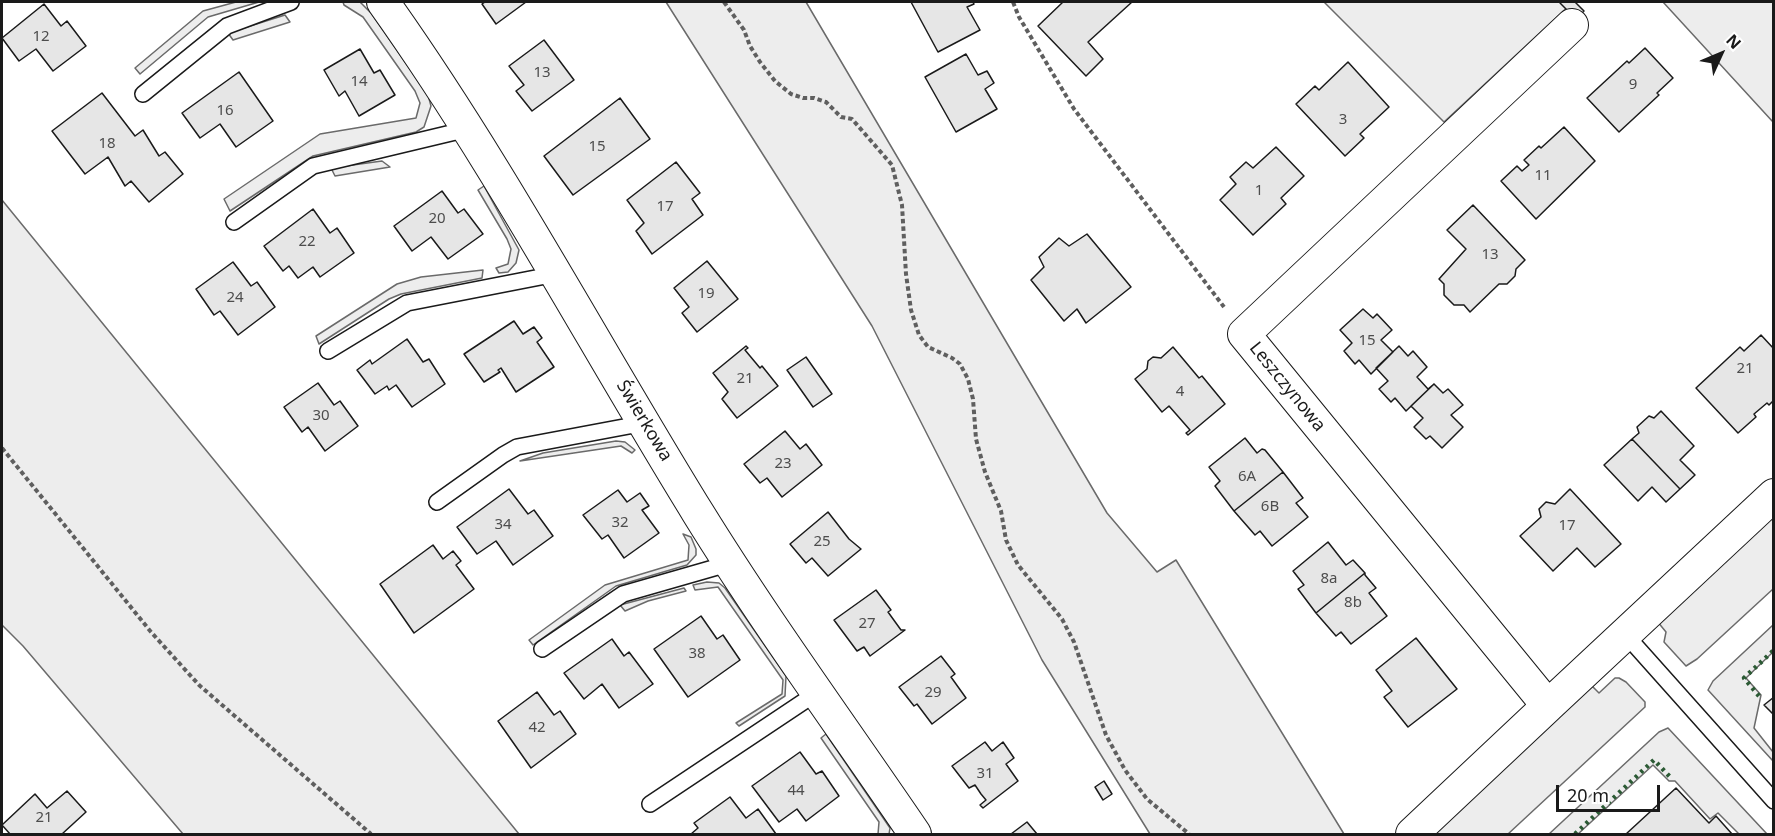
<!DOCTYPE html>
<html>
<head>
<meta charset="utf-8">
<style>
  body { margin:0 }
  #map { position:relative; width:1775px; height:836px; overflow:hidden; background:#fff; font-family:"Noto Sans",sans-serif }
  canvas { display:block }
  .frame { position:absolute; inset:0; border:3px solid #1a1a1a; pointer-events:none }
  .north { position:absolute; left:1691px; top:24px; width:60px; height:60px; -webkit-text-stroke:4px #fff; paint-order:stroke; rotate:46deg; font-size:16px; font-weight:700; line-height:24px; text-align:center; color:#1a1a1a }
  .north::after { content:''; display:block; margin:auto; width:21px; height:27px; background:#1a1a1a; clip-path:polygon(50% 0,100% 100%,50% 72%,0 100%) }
  .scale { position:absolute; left:1556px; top:785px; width:104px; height:27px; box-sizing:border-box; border:3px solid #1a1a1a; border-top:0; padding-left:8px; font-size:18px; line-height:21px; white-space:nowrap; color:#1a1a1a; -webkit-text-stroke:4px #fff; paint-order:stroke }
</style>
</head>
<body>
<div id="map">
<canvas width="1775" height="836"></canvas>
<div class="frame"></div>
<div class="north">N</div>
<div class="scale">20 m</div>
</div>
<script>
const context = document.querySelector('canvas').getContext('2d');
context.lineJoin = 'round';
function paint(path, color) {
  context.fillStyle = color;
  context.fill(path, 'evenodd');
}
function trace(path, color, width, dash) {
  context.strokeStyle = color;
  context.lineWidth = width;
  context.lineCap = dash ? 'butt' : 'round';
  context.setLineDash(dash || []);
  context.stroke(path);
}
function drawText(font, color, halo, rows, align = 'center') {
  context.font = font + ' "Noto Sans",sans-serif';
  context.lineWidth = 4.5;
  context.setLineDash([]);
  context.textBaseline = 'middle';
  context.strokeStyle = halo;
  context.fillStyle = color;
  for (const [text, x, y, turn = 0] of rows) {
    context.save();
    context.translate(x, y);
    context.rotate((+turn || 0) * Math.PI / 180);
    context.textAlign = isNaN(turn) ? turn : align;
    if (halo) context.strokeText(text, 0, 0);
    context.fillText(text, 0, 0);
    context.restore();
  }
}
const built = new Path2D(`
  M236,2H259L208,17L140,74L135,68L203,11Z
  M343,2H360L371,13L428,95L431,106L424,127L416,132L313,156L230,211L224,199L320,134L416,118L420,103L415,91L363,17L344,5Z
  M666,2H806L1107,513L1157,572L1176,560L1344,834H1150L1042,660L872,326Z
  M1324,2H1573L1444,122Z
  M1663,2H1773V122Z
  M285,15L290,22L233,40L228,33Z
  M382,161L390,167L335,176L331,168Z
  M484,186L519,250L516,263L508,272L499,273L496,268L508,264L511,249L507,239L478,190Z
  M2,200L519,834H183L23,646L2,625Z
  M483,270L482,278L401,294L389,299L319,344L316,336L397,284L421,277Z
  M616,441L625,442L635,450L632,453L621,446L520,461L543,453Z
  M1773,511V589L1697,659L1686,666L1664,642L1666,632L1657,621Z
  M683,534L691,537L696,549V555L687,565L616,586L533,645L529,640L605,585L688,560L689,545Z
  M707,582L719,583L725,588L786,676L785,696L739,726L736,723L782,694L783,680L718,587L695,590L693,585Z
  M684,588L686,591L648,601L625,611L620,605Z
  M1773,625V652L1746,678L1761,695L1754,728L1773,752V761L1708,690L1713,681Z
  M1615,678H1619L1626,682L1645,702V707L1508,834H1428L1589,683L1599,693Z
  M1668,728L1767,834H1739L1718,813L1710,819L1675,781H1669L1653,765L1578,834H1549L1659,732Z
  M826,734L890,828L889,834H878L879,822L821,738Z`);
const building = new Path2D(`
  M485,2H526L496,24L482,4Z
  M911,2H973L974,4L967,7L980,30L938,52Z
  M1063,2H1132L1088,42L1103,59L1086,76L1038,26Z
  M1562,2H1575L1584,11L1576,19L1560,3Z
  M44,4L61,26L67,21L86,46L53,71L36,49L19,61L2,38Z
  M544,40L574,80L532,111L516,91L524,85L509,66Z
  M1645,48L1673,78L1657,93L1659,95L1619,132L1587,98L1627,61L1629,63Z
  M360,49L374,73L380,70L395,95L359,116L345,91L339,96L324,70Z
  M966,54L978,75L987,71L994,83L985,89L997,109L956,132L925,77Z
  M1348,62L1389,107L1360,134L1364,138L1345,156L1296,104L1315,86L1319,90Z
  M239,72L273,121L236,147L220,124L200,138L182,113Z
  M102,93L135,136L143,130L159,156L165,152L183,174L149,202L131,181L125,186L108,157L85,174L52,131Z
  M620,98L650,139L573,195L544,156Z
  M1564,127L1595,161L1536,219L1501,181L1517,166L1522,171L1529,165L1524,160L1539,146L1541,148Z
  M1276,147L1304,176L1281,198L1286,204L1253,235L1220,200L1236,184L1230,177L1246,162L1253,168Z
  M676,162L700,193L692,199L703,215L652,254L636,231L644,223L627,200Z
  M442,191L458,213L464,209L483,234L448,259L431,237L412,251L394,226Z
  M1473,205L1525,260L1516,269L1515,276L1507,284H1499L1470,312L1464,305H1454L1444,295V284L1439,279L1466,249L1447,230Z
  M313,209L330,233L337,228L354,253L320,277L313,267L298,278L289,266L283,271L264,246Z
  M1087,234L1131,287L1086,323L1077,309L1064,321L1031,280L1044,267L1039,257L1059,238L1069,246Z
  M707,261L738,299L697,332L682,313L689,307L674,288Z
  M233,262L251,286L257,282L275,307L238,335L220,311L214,315L196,289Z
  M1363,309L1373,318L1377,314L1392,330L1381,340L1393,352L1371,374L1359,360L1355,364L1344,351L1352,343L1340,330Z
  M514,321L523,334L534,327L542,338L537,342L554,367L516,392L501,368L498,370L500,372L484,382L464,354Z
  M1761,335L1774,349V400L1769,405L1767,403L1754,414L1756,417L1738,433L1696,388L1740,347L1744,351Z
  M407,339L423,362L429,359L445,384L412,407L396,385L389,390L387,386L375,394L357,370L370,360L372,364Z
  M746,346L748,348L745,350L760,368L762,366L778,386L737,418L722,399L728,392L713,373Z
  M1399,346L1408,356L1413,351L1427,367L1417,377L1428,389L1434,384L1406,411L1395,398L1391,402L1379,389L1388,381L1376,368Z
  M1173,347L1199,378L1202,376L1225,404L1188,435L1186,433L1190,430L1169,406L1162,412L1135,379L1147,369L1148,361L1153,357L1161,358Z
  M806,357L832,394L813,407L787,370Z
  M318,383L334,405L340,401L358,426L325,451L308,427L302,432L284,407Z
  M1434,384L1443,393L1448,389L1463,405L1451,415L1463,427L1442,448L1430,436L1426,439L1414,427L1423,418L1411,406Z
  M1661,411L1694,446L1680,460L1695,475L1680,489L1632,439L1639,433L1637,427L1649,416L1654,418Z
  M785,431L800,449L806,444L822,465L782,497L767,478L760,483L744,464Z
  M1245,438L1257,453L1262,449L1265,450L1283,472L1234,511L1215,486L1220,481L1209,467Z
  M1632,439L1680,489L1666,502L1652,487L1638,501L1604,465Z
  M1283,472L1303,498L1296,503L1308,517L1272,546L1260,531L1255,535L1234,511Z
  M509,489L528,514L534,510L553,536L513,565L496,541L477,554L457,527Z
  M1570,489L1621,544L1595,567L1577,548L1553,571L1520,536L1541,517L1539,509L1546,502L1555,504Z
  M618,490L627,502L640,493L649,506L642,510L659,533L624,558L608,535L602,539L583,515Z
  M828,512L849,539L861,549L828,576L812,558L806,563L790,544Z
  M1328,542L1346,565L1353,560L1365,573L1316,613L1298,589L1304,585L1293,571Z
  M433,545L443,559L453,551L461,561L456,565L474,589L414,633L380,584Z
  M1365,573V575L1376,588L1369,593L1387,616L1351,644L1341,632L1336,636L1316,613Z
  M876,590L891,610L888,612L901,630H905L870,656L864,647L857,651L834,620Z
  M701,616L717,639L723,635L740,660L688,697L654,649Z
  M1416,638L1457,689L1408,727L1384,697L1392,691L1376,670Z
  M612,639L624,656L629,652L653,684L619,708L602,684L584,699L564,673Z
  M941,656L955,674L951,677L966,698L932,724L917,704L914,706L899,687Z
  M537,692L554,715L560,711L576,734L531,768L498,721Z
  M1774,697V715L1764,705Z
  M985,742L992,751L1003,742L1014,758L1006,764L1018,781L983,808L980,805L986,800L981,794L975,785L969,788L952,766Z
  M800,752L816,774L822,771L839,796L806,821L797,809L779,822L752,786Z
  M1104,781L1112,794L1103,800L1095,787Z
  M1676,788L1709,823L1716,816L1732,834H1626Z
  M67,791L86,812L62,834H10L2,825L35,794L47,808Z
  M730,797L746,818L758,809L776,834H691L698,828L694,823Z
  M1027,822L1037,834H1011Z`);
const path = new Path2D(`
  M724,2L744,30L750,46L760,62L775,81L791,94L803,98H814L826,102L841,117L852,119L892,165L902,205L906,274L911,310L919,335L928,347L952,358L960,364L968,379L973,399L976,439L985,472L1001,511L1006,540L1018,565L1062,619L1074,642L1106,735L1125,770L1147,799L1189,834
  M1013,2L1019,17L1074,109L1224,307
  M2,448L151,632L199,685L371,834`);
const lane = new Path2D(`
  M143,94L227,26L291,2
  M234,222L313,166L468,129
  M328,351L407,303L556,274
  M437,502L503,455L517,447L645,423
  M1625,634L1774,801
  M542,649L623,594L731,563
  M650,804L818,692`);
const street = new Path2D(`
  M383,2C499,165 593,343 698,513C766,623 843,728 915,834
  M1548,706L1774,495
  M1412,834L1548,706L1244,334L1572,25`);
const hedge = new Path2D(`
  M1759,696L1744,678L1774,650
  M1575,834L1654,760L1672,779`);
const numberNames = [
  ["12",41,37],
  ["13",542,73],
  ["14",359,82],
  ["9",1633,85],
  ["16",225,111],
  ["3",1343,120],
  ["18",107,144],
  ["15",597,147],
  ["11",1543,176],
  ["1",1259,191],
  ["17",665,207],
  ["20",437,219],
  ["22",307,242],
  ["13",1490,255],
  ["19",706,294],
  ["24",235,298],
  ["15",1367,341],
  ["21",1745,369],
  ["21",745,379],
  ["4",1180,392],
  ["30",321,416],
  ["23",783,464],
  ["6A",1247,477],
  ["6B",1270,507],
  ["32",620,523],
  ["34",503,525],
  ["17",1567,526],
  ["25",822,542],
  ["8a",1329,579],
  ["8b",1353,603],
  ["27",867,624],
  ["38",697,654],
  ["29",933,693],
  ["42",537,728],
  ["31",985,774],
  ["44",796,791],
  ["21",44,818]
];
const streetNames = [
  ["Leszczynowa",1287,387,51],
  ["Świerkowa",644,421,59]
];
paint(built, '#ededed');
trace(built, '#6a6a6a', 1.5);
paint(building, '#e6e6e6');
trace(building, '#1a1a1a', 1.5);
trace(lane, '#1a1a1a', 18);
trace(street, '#1a1a1a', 34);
trace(path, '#5f5f5f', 4, [4.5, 3]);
trace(lane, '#fff', 15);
trace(street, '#fff', 32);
trace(hedge, '#2b5a34', 4.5, [3, 4.5]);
drawText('15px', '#4d4d4d', null, numberNames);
drawText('18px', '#1a1a1a', '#fff', streetNames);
</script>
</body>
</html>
